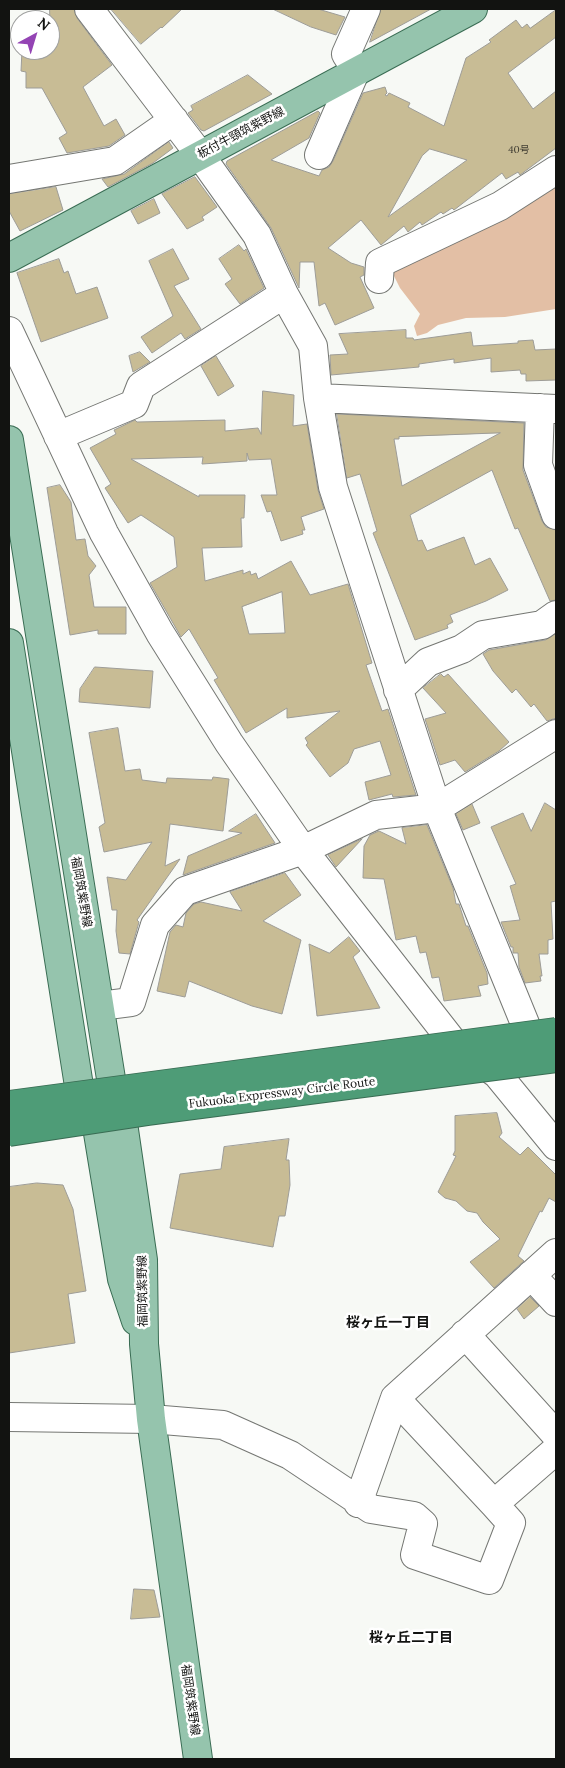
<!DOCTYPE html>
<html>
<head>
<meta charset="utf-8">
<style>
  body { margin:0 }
  #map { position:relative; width:565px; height:1768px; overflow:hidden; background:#f7f9f5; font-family:Lora,serif }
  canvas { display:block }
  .frame { position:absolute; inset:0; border:10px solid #121311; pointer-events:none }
  .north { position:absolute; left:10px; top:10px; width:50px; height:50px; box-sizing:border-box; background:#fff; border:1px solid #a0a1a0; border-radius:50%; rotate:39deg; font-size:14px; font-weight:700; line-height:20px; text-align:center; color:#121311 }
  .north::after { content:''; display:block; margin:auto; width:18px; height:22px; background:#9444b4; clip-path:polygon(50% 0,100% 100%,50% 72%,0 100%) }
</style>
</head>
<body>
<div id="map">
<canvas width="565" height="1768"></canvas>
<div class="frame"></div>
<div class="north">N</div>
</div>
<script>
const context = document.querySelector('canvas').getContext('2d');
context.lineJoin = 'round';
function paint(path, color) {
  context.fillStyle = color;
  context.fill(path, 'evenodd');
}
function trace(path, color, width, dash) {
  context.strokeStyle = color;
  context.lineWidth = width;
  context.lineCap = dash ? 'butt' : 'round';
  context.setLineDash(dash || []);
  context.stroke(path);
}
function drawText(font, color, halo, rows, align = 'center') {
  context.font = font + ' Lora,"Noto Sans JP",serif';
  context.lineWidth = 5;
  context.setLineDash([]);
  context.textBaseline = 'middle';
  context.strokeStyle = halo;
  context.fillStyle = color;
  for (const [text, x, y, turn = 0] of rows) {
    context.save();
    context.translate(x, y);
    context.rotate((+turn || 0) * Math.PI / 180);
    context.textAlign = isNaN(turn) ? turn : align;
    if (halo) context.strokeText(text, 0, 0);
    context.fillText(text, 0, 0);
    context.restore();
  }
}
const forest = new Path2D(`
  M556,178V309L505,317L466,318L438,325L427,333L417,336L414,326L420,314L400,288L390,268Z`);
const building = new Path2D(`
  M50,9H74L77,18L112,65L83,87L104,126L116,119L125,135L109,146L67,153L59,138L67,133L42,88H26V72L21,71L22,50H50Z
  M111,9H182L162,28L161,27L141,44Z
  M273,9H318L345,17L336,35L311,27Z
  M381,9H431L370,42Z
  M556,10V37L508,73L533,109L556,91V148L520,175L518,172L506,179L502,173L454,210L452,208L443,214L441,212L422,225L420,222L408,232L404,226L381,245L361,220L328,248L351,263L364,267V275L360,277L374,308L335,325L325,303L319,306L314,262H300L299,288L271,228L226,164L227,161L318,111L320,113L309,138L271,160L319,176L322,170L329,167L333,161L363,93L385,87L387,93L385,95L387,96L389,93L410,103L408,107L444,126L466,58L491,42L489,40L516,20L522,28L527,24L530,28ZM430,149L467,160L388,217L422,156Z
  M248,75L272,94L204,131L201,130L188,113L193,110L191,106Z
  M169,142L173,148L153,163L108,187L102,179L124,174Z
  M195,177L217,207L202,217L204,220L187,229L162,194Z
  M56,187L63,210L20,231L9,211V194Z
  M154,199L160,213L138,224L131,211Z
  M239,245L244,251L246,249L264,288L240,304L225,284L232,279L219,259Z
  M173,249L189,279L174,286L201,329L185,339L181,333L152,353L141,337L173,316L149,261Z
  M59,259L64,273L68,271L76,294L97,287L108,318L41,342L17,273Z
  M406,330V338H413L414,340L471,332L473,346L518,343V341L533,340L535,350L556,349V380L526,381V374H521L520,370L491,372V358L454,363V359L419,364V367L331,375L330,355L348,354L339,334Z
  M140,352L150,362L133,372L129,356Z
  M216,356L234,386L218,396L201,366Z
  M263,391L294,395L293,426L307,424L318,490L324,509L301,517L305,530H302L303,534L281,541L271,511L267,512L261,495H277L271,459L249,460L247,453V461L202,464L203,457L131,459L199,497V495H245L244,518H241L242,547L202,548L205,581L243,570V574L250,571L251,575L256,573L258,579L291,561L310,595L348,584L372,663L366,665L382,711L388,709L416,795L393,797L392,794L369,800L365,782L391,775L380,741L354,749L348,763L330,777L306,745L308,743L305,738L340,711L287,718V708L246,733L214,680L218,678L189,629L181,637L150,583L177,567L174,537L141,515L128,523L105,488L111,484L90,448L116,434L114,430L135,420L137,422L225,420V431L258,428L261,434ZM282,592L285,633L249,634L242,607Z
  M337,414L524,423L523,470L542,521L546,527L556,530V600L550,601L518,528L515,529L492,470L410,515L418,541L422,540L427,551L464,537L475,565L490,558L508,590L486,601L450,615L453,622L447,625L448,628L415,640L373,533L377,531L360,474L347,478ZM500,433L402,486L394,439H399V437Z
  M60,485L71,502L76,540L85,539L88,556L96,566L89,575L94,607H126V634H98V630L70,635L47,488Z
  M556,634V718L547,721L534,704L531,707L516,689L512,693L493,671L483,654L489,650L545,640Z
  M95,667L153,671L150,708L79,702L80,689Z
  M441,674L444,677L448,674L509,742L499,751L465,772L455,760L440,765L425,719L446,713L423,688Z
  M118,728L125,771L140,769L142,780L166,783L167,778L212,780L213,777L229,779L223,831L170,824L165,866L180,859L137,920L139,922L130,954L119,953L116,931L117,910H112L107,877L126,880L152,842L104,852L99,827L105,823L89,733Z
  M545,803L556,810V901L551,902L553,939L548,940V954H539L542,976H540L541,981L525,983L519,967L518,953H513V947H511L501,922L520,920L510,886L516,884L491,827L523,813L531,831Z
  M472,804L480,823L463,830L456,814Z
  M256,814L275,843L183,875L188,856L242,833L229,831Z
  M427,825L453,888L456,904H459L466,926H468L487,973L488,984L478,986L481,996L444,1001L439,977L432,978L426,952L420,953L416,936L396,940L384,879L363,878L364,846L370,835L379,831L406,844L402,828Z
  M362,839L336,867L328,855Z
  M285,873L301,895L263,921L301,940L282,1014L252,1006L189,981L185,997L157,991L170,932L176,925L183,927L186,913L194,904L201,902L242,911L230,892Z
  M349,937L360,951L353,957L380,1008L317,1016L309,944L329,953Z
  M497,1113L502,1133L499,1137L520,1155L528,1147L556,1175V1202L549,1198L542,1212L540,1211L518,1256L524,1261L494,1288L470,1262L500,1239L483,1222L477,1213L467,1211L456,1201L445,1198L438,1192L456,1156L453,1155L455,1151V1116Z
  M289,1139L286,1160H289L290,1185L285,1216H279L273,1247L170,1228L180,1174L221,1169L224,1147Z
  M37,1183L63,1185L73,1209L86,1291L68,1294L75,1343L9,1353V1187Z
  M530,1297L539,1306L524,1319L517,1309Z
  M134,1589L154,1590L160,1617L131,1619Z`);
const minor = new Path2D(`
  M89,9L200,155L257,235L284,294L313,346L318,398L333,487L437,808L528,1031
  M319,155L356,70L346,54L366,9
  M9,179L115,161L174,120
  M379,279L380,263L500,206L556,170
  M9,331L104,533L160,633L229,743L303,850L453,1042L497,1074L556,1146
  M318,398L556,409
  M540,408L538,465L556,515
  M58,436L134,404L141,386L284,294
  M398,690L428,662L462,649L483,635L542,625L556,615
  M100,1006L131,1002L155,925L185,891L303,850L376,815L437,808L556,734
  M556,1253L395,1398L494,1504L556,1450
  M531,1275L556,1302
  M465,1334L556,1435
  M9,1417L151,1419L223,1425L290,1455L371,1509L414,1516L423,1524L415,1555L489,1580L511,1523L494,1504
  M358,1503L395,1398`);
const major = new Path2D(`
  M9,258L473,9
  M9,440L112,1085L123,1123L143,1260L144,1344L151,1419L198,1759
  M9,643L79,1086L97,1127L122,1279L136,1321`);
const highwayBridge = new Path2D(`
  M9,1105L556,1032
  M9,1132L148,1111L556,1058`);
const numberNames = [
  ["40号",519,150]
];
const streetNames = [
  ["板付牛頸筑紫野線",241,133,-28],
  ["福岡筑紫野線",81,892,80],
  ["Fukuoka Expressway Circle Route",282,1093,-7],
  ["福岡筑紫野線",143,1291,-91],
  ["福岡筑紫野線",190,1700,82]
];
const neighbourhoodNames = [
  ["桜ヶ丘一丁目",388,1323],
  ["桜ヶ丘二丁目",411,1638]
];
paint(forest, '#e3bfa5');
paint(building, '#c8bc95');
trace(building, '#9d9c97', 1);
trace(minor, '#757773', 30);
trace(major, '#396c53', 30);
trace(minor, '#fff', 28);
trace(major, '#95c4ad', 28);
trace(highwayBridge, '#396c53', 30, []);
trace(highwayBridge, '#4e9c77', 28);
drawText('10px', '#403d32', null, numberNames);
drawText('12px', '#121311', '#fff', streetNames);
drawText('bold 14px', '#121311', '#fff', neighbourhoodNames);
</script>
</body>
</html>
